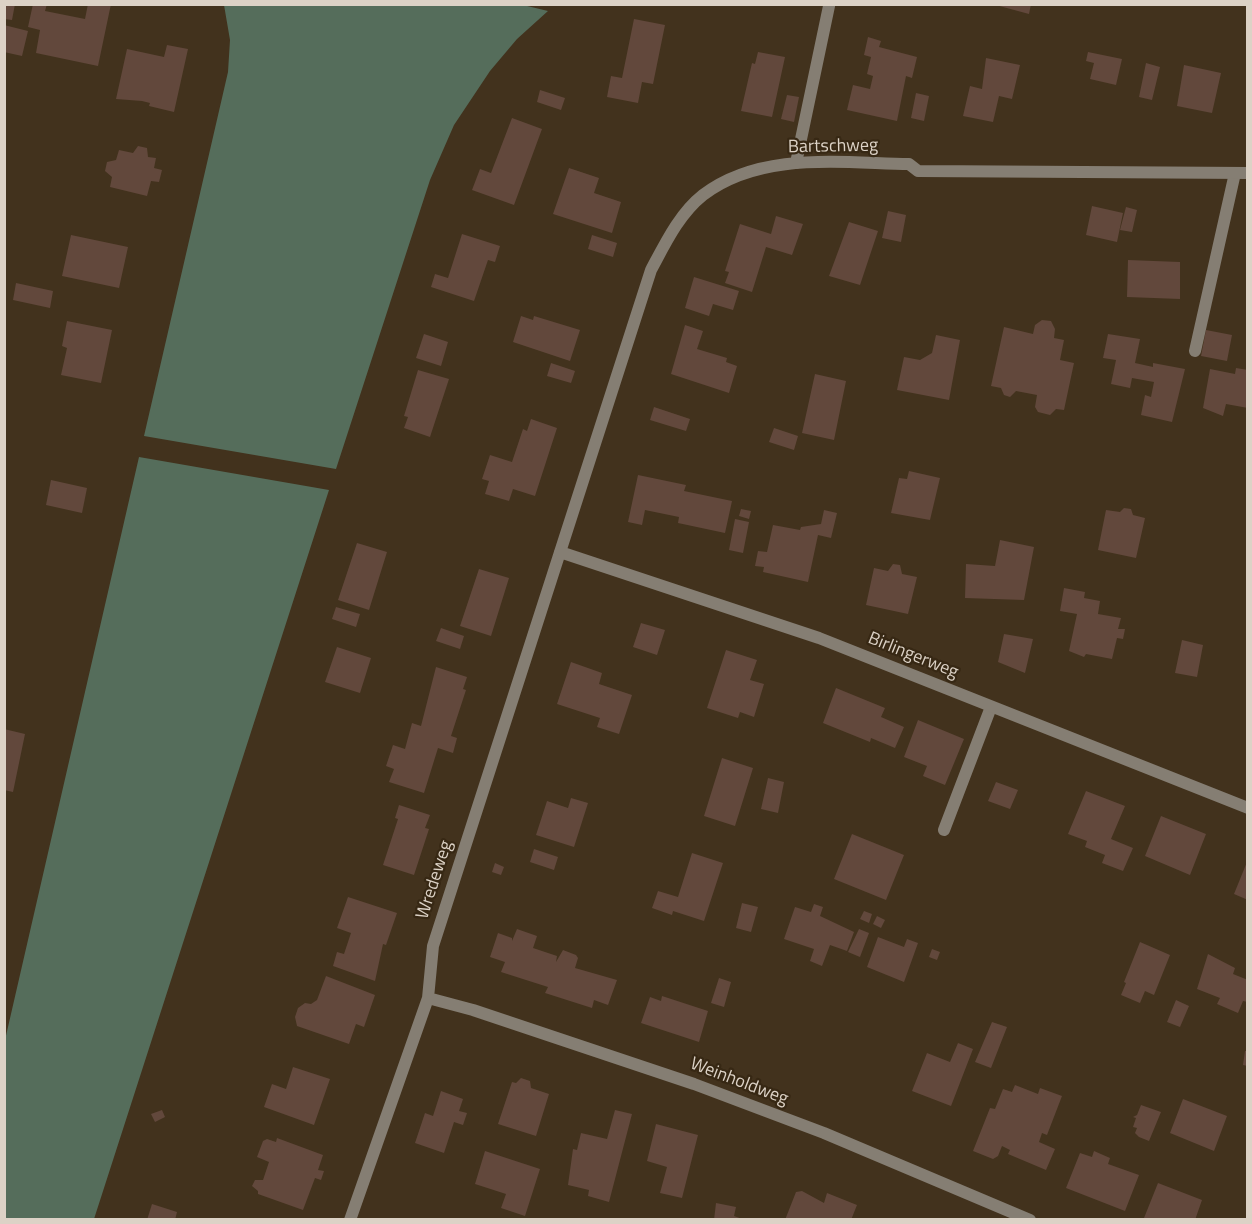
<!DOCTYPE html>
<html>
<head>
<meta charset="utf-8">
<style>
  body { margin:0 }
  #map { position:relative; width:1252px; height:1224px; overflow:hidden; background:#42321d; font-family:"Titillium Web",sans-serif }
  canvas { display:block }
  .frame { position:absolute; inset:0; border:6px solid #dcd2c6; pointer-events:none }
</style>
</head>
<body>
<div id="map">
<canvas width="1252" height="1224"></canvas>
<div class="frame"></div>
</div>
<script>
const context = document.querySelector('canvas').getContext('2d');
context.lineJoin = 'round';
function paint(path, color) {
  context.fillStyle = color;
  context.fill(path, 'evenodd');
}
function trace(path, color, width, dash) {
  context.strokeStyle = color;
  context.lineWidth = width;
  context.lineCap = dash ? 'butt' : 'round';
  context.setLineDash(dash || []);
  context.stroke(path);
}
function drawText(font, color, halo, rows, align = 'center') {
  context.font = font + ' "Titillium Web",sans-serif';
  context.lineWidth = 4.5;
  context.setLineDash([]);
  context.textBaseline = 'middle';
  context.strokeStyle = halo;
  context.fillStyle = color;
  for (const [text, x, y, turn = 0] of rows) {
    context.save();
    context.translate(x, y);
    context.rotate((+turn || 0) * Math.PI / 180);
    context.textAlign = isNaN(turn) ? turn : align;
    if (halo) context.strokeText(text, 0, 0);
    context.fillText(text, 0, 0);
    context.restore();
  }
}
const forest = new Path2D(`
  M523,5L548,11L517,39L490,71L454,125L430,180L336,469L144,436L228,72L230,40L224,5Z
  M139,457L329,490L94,1219H5V1040Z`);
const building = new Path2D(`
  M4,4H15L12,20L4,19Z
  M33,4H47L45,11L85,19L88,4H111L98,66L36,53L40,30L28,27Z
  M992,4H1031L1029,14Z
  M634,19L665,25L653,84L642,82L638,103L607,97L611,76L622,78Z
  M4,25L28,31L22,56L4,52Z
  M868,37L881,41L879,47L917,57L912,78L906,76L897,121L847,110L853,85L870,89L873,76L867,74L871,57L864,55Z
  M167,45L188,49L174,112L149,106L150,103L142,101L116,99L127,49L164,57Z
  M758,52L785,57L772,117L741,111L752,63L755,64Z
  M1088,52L1122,59L1116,85L1090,79L1094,63L1086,61Z
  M986,58L1020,65L1012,99L999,96L993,122L963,116L970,86L982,89Z
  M1146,63L1160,67L1152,100L1139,97Z
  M1184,65L1221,73L1212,113L1177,106Z
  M540,90L565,98L561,110L537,102Z
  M916,93L929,96L924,121L911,118Z
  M787,95L799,97L794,122L781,119Z
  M512,118L542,129L514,205L472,190L480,169L491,173Z
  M138,146L147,148L148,157L156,158L154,168L162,170L159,182L151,181L147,196L110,187L112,177L105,171L107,162L116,160L119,150L133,153Z
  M569,168L599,178L594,193L621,202L612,233L553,214Z
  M1092,206L1123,213L1117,242L1086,235Z
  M1126,207L1137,210L1132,232L1120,230Z
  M888,211L906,215L901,242L882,238Z
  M776,216L803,224L792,255L766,247L752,292L725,283L729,272L725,271L740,224L771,234Z
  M849,222L878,231L860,285L829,276Z
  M462,234L500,246L495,262L488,260L474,301L431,287L435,274L448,278Z
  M71,235L128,247L119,288L62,276Z
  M592,235L617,243L613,257L588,249Z
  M1128,260L1180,262V299L1127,297Z
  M694,277L739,291L733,310L713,304L709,316L685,308Z
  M16,283L53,291L50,308L13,300Z
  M521,316L533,320L534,316L580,330L570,361L513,342Z
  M1042,320L1051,321L1055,329L1054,338L1064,340L1060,360L1074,363L1064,410L1056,409L1050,415L1038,412L1035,407L1037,395L1016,391L1010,397L1004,395L1001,388L991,386L1004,327L1033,334L1035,325Z
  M67,321L112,330L101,383L61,375L67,348L62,346Z
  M685,325L703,331L697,349L727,358L726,362L737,366L729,393L671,374Z
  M1206,330L1232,335L1227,361L1201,356Z
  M424,334L448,342L441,366L416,358Z
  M1108,334L1140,339L1135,363L1153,367V363L1185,369L1172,422L1141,415L1145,395L1151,397L1154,382L1132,378L1130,388L1111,384L1116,360L1103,358Z
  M936,335L960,340L949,400L897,390L904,357L920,360L932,353Z
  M551,363L575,371L571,383L547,376Z
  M1236,368L1248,370V408L1226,404L1223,416L1203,408L1210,369L1235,374Z
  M418,370L449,379L430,437L404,428L408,417L404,416Z
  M815,374L846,381L834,440L802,433Z
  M654,407L690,419L686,431L650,420Z
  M531,419L557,428L535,496L513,489L509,501L485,494L489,481L482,479L490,455L512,462L523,429L527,431Z
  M774,428L798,436L794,450L769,442Z
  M909,471L940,478L930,520L891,513L899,478L907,479Z
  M638,475L686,485L684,491L732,501L725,533L678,523L679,517L645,510L642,525L628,522Z
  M51,480L87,488L82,513L46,505Z
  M1124,508L1131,509L1133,515L1145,518L1136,558L1098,550L1106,510L1120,512Z
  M741,509L751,511L749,519L739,516Z
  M824,510L837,513L831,538L818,535L808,582L763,572L764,567L755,566L758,551L767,552L773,525L800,530L801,527L821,524Z
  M735,519L749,522L743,553L729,550Z
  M1000,540L1034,547L1024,600L965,598L966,564L995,566Z
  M357,543L387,552L369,610L338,600Z
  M893,564L900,565L902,574L917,577L908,614L866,605L874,568L888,571Z
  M479,569L509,578L491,636L460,626Z
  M1064,588L1085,592L1084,598L1100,601L1098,614L1121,618L1118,629H1125L1123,639L1117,638L1112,659L1086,654L1084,657L1069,651L1077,614L1060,611Z
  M336,607L360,614L356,627L332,619Z
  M641,623L665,630L657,655L633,647Z
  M441,628L464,636L460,649L436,641Z
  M1004,634L1033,639L1025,673L998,662Z
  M1182,640L1203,645L1197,677L1175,673Z
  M337,647L371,658L360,693L325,682Z
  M726,650L757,660L750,680L764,684L754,717L740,712L738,718L707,708Z
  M571,662L602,673L599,684L632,695L619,734L597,727L600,718L557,704Z
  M436,667L467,677L463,689L466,690L451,736L457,738L453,753L438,748L424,793L389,782L394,769L386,766L393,745L405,749L412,723L421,726Z
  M836,688L885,708L881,717L904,727L895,748L871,738L870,742L823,723Z
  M918,720L964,739L945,785L923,776L927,766L904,757Z
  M4,729L25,734L13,792L4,790Z
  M722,758L753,768L735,826L704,816Z
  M768,778L784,782L778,813L761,809Z
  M996,782L1018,790L1010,809L988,801Z
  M1086,791L1125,806L1111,839L1133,848L1123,871L1102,863L1105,855L1085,847L1087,841L1068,834Z
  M571,798L588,803L574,847L536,835L547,801L568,808Z
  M399,805L430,815L425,828L429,829L414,875L383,865L398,819L395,818Z
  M1161,816L1206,834L1190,875L1145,856Z
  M852,834L904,855L886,900L834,879Z
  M534,849L558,857L554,870L530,862Z
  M692,853L723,863L704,921L673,911L672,915L652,908L658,891L678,897Z
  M1247,862H1248V900L1234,894Z
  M495,863L504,867L501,875L492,872Z
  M348,897L397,913L386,945L383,944L375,981L333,966L337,952L344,954L351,933L337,928Z
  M742,903L758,907L751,932L736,928Z
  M814,904L823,907L820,916L854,932L847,951L830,945L822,966L810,961L814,949L784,939L795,907L811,912Z
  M864,911L872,914L869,923L860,919Z
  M877,916L885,920L881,928L873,924Z
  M517,929L537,936L533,948L557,956L556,962L563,950L576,955L578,958L575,968L617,980L608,1005L594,1000L592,1008L545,993L548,987L501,972L505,962L490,957L498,933L512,938V941Z
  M859,929L869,933L860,957L848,952Z
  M878,937L904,947L907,939L918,943L904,982L867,967Z
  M1140,942L1170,955L1154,995L1145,991L1140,1003L1121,995L1126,983L1124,982Z
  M932,949L940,952L937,960L929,957Z
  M1208,954L1235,968L1233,974L1248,980V1002L1243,1001L1238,1013L1217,1004L1220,998L1197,989Z
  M326,976L375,995L364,1027L356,1024L349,1044L297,1026L295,1017L298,1008L305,1003L311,1004L317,1000Z
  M719,978L731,982L724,1007L711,1003Z
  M662,996L708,1011L699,1042L641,1023L650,997L661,1001Z
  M1176,1000L1189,1006L1180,1027L1167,1022Z
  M992,1022L1007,1027L991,1068L975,1062Z
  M958,1043L973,1049L951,1106L912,1091L927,1053L950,1062Z
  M1245,1051H1248V1066L1243,1065Z
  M293,1067L330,1079L314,1125L264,1107L272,1084L286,1089Z
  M521,1078L530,1081L531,1088L549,1094L536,1136L498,1124L512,1082L516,1083Z
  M1015,1085L1038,1094L1040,1088L1062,1096L1047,1135L1042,1133L1039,1142L1055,1149L1046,1170L1008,1154L1010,1150L1002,1146L998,1156L993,1159L973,1151L990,1108L995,1109L1003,1089L1012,1092Z
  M441,1091L463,1099L459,1111L467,1113L463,1125L454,1122L444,1153L415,1143L425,1113L433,1116Z
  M1183,1099L1227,1116L1214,1151L1170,1133Z
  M1141,1105L1161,1112L1149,1141L1139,1137L1135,1133L1137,1128L1133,1127L1136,1118L1133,1117L1137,1115Z
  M162,1110L165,1117L155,1122L151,1114Z
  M615,1110L632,1114L609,1202L588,1196L589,1190L568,1185L573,1149L577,1150L581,1133L607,1139Z
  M656,1124L698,1135L682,1198L660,1193L667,1167L647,1161Z
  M277,1138L323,1155L318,1170L324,1171L321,1180L315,1178L303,1210L258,1194V1191L252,1186L255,1180H263L269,1162L257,1157L263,1141L267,1139L276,1142Z
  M485,1151L540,1169L525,1216L501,1208L506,1194L475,1184Z
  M1094,1151L1110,1158L1108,1164L1139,1175L1125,1211L1066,1188L1080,1153L1092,1157Z
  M1158,1183L1202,1200L1195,1220L1144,1218Z
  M802,1191L824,1203L827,1193L857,1205L851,1220H785L796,1192Z
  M716,1203L736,1207L734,1216L745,1220H714Z
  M152,1204L177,1212L175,1220H147Z`);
const service = new Path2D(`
  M796,163L829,6
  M1195,351L1235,173
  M944,830L991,707`);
const minor = new Path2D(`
  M560,552L819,638L1248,808
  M428,998L473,1010L694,1084L824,1133L1030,1220
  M350,1220L428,998L433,946L651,270C665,244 679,214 703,195C761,151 841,163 909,164L918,171L1248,173`);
const streetNames = [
  ["Bartschweg",833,147,-1],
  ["Birlingerweg",913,656,22],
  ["Wredeweg",435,880,-72],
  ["Weinholdweg",739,1082,21]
];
paint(forest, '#556d5b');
paint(building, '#62483c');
trace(service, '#857e73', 12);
trace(minor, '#857e73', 12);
drawText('18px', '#dcd2c6', '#372814', streetNames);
</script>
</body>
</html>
